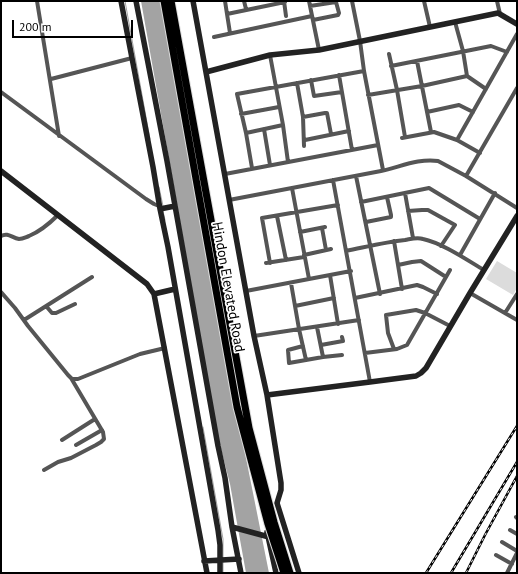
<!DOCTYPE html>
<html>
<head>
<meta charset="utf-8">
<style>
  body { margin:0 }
  #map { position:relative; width:518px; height:574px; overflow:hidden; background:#fff; font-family:"PT Sans",sans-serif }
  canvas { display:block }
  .frame { position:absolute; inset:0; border:2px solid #000; pointer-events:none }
  .scale { position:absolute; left:12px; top:20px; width:121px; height:18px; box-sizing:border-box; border:2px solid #000; border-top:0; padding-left:5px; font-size:12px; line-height:14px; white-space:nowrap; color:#000; -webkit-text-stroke:3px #fff; paint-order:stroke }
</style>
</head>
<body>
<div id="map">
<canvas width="518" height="574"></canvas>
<div class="frame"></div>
<div class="scale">200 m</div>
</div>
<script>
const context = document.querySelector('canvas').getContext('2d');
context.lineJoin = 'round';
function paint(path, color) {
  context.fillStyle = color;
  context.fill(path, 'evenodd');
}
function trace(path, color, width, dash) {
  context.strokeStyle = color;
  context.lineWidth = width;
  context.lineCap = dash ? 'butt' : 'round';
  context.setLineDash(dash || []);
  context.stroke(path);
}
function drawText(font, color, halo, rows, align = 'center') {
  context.font = font + ' "PT Sans",sans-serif';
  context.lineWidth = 3.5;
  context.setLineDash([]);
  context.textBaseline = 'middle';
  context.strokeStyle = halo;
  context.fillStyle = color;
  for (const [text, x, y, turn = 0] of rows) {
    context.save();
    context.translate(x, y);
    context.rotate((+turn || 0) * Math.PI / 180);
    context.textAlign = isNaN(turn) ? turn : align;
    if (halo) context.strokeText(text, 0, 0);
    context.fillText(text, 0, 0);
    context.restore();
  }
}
const green = new Path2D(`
  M497,261L517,273V288L513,295L486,279Z`);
const water = new Path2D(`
  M141,1H164L201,193L245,453L269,573H246L230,484L214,422L200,334Z`);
const stream = new Path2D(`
  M125,1L150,139
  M159,187L163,206
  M163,211L165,220
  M203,427L223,539V558
  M223,562V573`);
const street = new Path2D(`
  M37,1L59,136
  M225,1L227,14L285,2
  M244,1L246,9
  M284,1L286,16
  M309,1L319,50
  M352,1L360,41L364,71L383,170
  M424,1L430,27
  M497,1L500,14
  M310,6L336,2L339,13L338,15L313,20
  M227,14L230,33
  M455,22L463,51L467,76
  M214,37L312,16
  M389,54L397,90L405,137
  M270,55L283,125L288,162
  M417,61L431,132
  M391,66L491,46L507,52
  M339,75L352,150
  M51,79L132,58
  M311,80L314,96L342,92
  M297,83L303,117L304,146
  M1,92L146,199L154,204L159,206
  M368,95L422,86L467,76L486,89
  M427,112L459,105L473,112
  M241,114L279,107
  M303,117L325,113H327L331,134
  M264,129L270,165
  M246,133L283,125
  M402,138L434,132L457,140L480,153
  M305,140L349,131
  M457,140L517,34
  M252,168L246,133L237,94L364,71
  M225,174L378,145
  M356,176L380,294
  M466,176L517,88
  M333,180L370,382
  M292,188L309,279
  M405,193L413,238
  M229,200C280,190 331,181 381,171C400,167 419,158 438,161L466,176L517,208
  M361,202L429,188L480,219
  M408,211L422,210H428L455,225L441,246
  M277,216L286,260
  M366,222L391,217V215L387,197
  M322,228L326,250
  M300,232L325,227
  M1,236C8,232 12,238 19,239C23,239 26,237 29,236C41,231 49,224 58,215
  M394,241L402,289
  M346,251C366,247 385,242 405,240C411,239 417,237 423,239C442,243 467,260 484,270
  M304,255L331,249
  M460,255L495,193
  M266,263L304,257
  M270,263L262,218L338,205
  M398,265L412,262L421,261L446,277
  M330,275L338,324
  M291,283L299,329L306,360
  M246,291L351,271
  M1,292L15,308L28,326L68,375L72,379H78L140,354L165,348
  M470,293L517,320
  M355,298L417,285L423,287L437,294
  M46,306L52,313H56L75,304
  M295,306L334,298
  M505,313L517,294
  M24,320L92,277
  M317,327L323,357
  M254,336L359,320
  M321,345L343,341L342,337
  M303,346L288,350L289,363L323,357L342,355
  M394,349L388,333L386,315L416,310L425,313L450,326
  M365,353L397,349L407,345L450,270
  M62,440L95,419
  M76,445L102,430
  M44,470L58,462L71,458L96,445L101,442L104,439L103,432L71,378
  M516,517L517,518
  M510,530L517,534
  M502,542L517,551
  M496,555L512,564
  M507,573L517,553`);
const secondary = new Path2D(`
  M121,1L153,167L160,209L168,247L218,530L220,545V573
  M136,1L167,161L218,446L225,478L232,527L241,573
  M193,1L254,336L267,395L281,483V490L277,503L299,573
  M206,72L270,55L319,50L498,13L517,24
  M1,171L147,284L154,294L207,573
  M160,209L175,206
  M154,294L175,289
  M267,395L370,382L416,376L421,373L426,368L470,293L517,216
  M232,527L269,537
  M267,532L276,573
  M204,561L239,559`);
const rail = new Path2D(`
  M426,573L517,426
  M451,573L517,462
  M466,573L485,535L517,476`);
const highwayBridge = new Path2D(`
  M164,1L237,407L268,524L284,573
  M171,1L249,428L274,522L290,573`);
const streetNames = [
  ["Hindon Elevated Road",228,287,80]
];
paint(green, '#dcdcdc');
paint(water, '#a3a3a3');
trace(stream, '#a3a3a3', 1);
trace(street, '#555', 4);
trace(secondary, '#222', 5.5);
trace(rail, '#000', 2.5);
trace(rail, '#fff', 1, [3]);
trace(highwayBridge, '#dbdbdb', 9, []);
trace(highwayBridge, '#000', 7);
drawText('14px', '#000', '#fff', streetNames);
</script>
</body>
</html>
